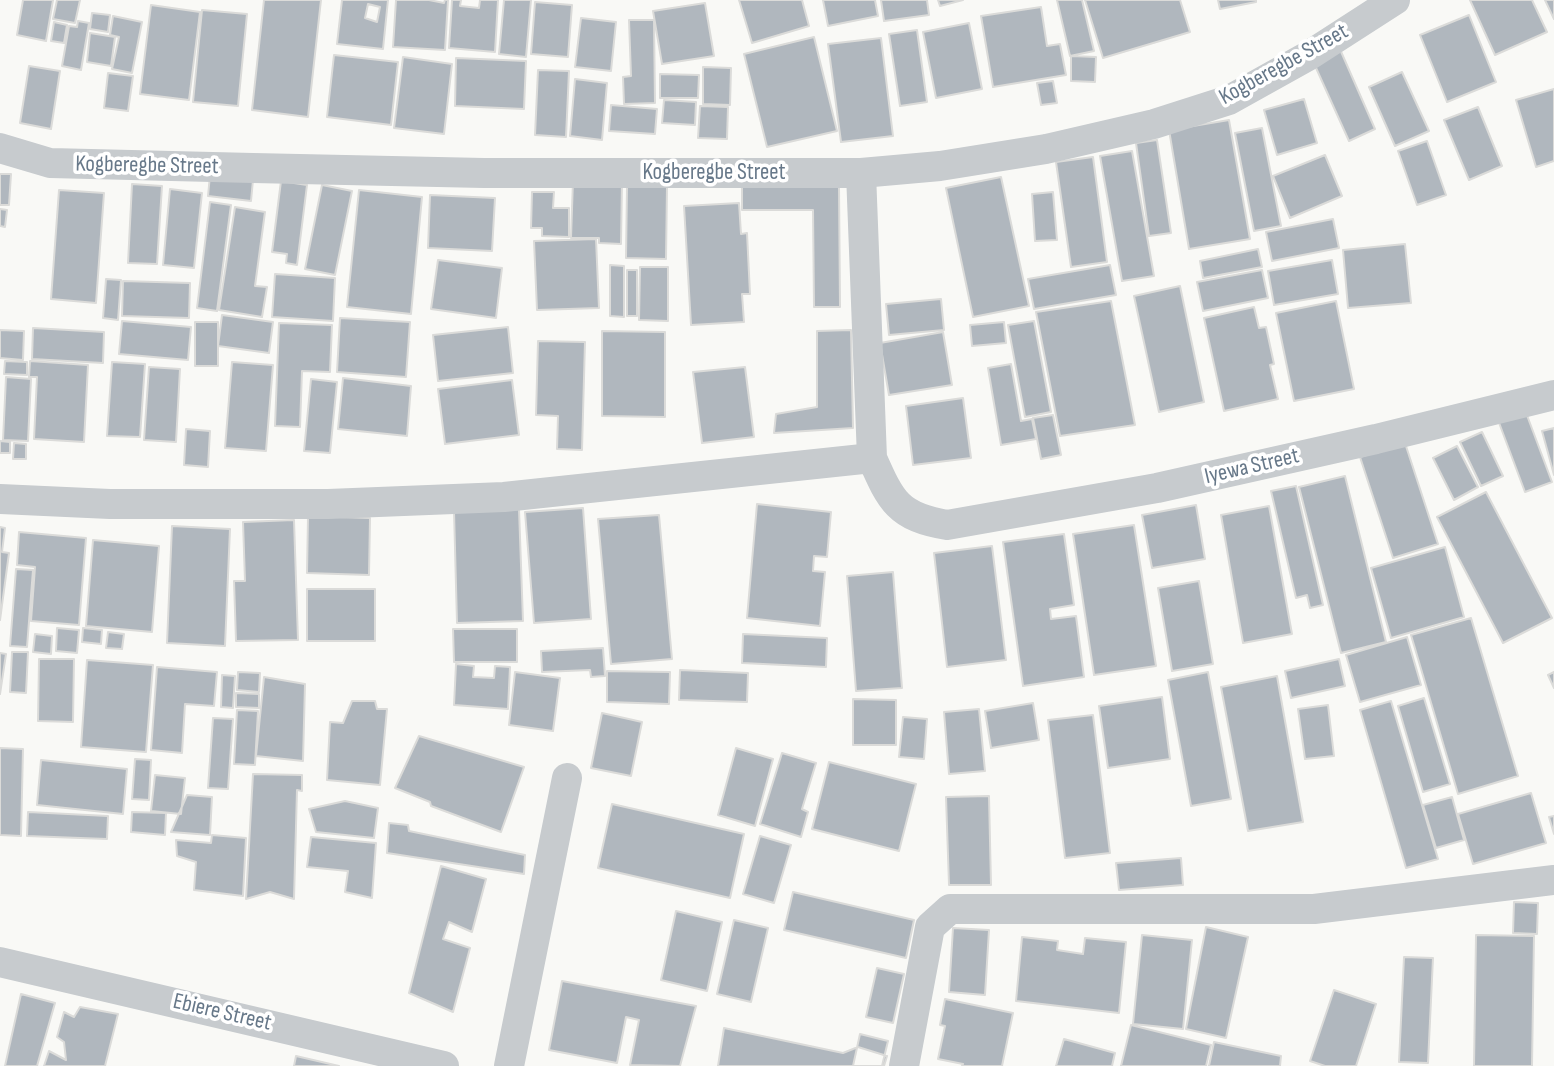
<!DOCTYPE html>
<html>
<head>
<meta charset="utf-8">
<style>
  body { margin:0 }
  canvas { display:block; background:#f9f9f6 }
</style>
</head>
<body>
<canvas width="1554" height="1066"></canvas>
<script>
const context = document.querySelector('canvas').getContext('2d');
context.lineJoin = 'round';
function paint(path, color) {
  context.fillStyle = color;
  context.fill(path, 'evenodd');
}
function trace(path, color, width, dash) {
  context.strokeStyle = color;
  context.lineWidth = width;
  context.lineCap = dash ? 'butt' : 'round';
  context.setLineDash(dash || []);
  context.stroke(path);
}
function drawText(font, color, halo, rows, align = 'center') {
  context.font = font + ' "Sofia Sans Condensed",sans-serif';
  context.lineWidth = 7;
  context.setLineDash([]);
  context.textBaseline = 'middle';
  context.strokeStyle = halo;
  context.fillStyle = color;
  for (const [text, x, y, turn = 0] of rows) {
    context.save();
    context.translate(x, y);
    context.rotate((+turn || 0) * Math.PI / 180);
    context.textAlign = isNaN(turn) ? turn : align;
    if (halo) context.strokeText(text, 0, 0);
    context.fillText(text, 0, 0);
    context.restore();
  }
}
const building = new Path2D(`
  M23,0H53L46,41L17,35Z
  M57,0H80L75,23L53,19Z
  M264,0H321L308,117L252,110Z
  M342,0H388L383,49L337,44ZM368,4L380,7L377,22L365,18Z
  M396,0H429L444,3L445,0H448L445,50L393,47Z
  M452,0H461L460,6L479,8L480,0H498L495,52L449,48Z
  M504,0H531L526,57L499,54Z
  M739,0H802L809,26L752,43Z
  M823,0H875L878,16L828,26Z
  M881,0H927L929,15L884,21Z
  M938,0H963L940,6Z
  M1057,0H1082L1094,51L1070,56Z
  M1085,0H1180L1190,32L1103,58Z
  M1218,0H1256V2L1220,9Z
  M1470,0H1532L1547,32L1495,55Z
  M1545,0H1554V19Z
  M535,2L572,5L568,57L531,54Z
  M705,3L714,56L662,64L653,11Z
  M151,5L200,12L189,100L140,94Z
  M1041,7L1047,46L1060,44L1066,75L993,87L981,16Z
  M202,10L247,14L238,106L193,102Z
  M92,13L110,15L108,32L90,29Z
  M1469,15L1496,82L1447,102L1420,35Z
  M113,16L142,22L132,73L112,69L119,37L110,35Z
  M581,18L616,22L611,71L575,67Z
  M629,20H654L655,103L624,104L623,77L631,76Z
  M78,21L89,23L81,70L62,66L69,26L77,27Z
  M54,22L67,25L64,43L51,41Z
  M969,23L982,89L936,98L923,32Z
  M917,30L927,102L900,106L889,34Z
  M90,33L115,37L111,66L87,62Z
  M814,37L837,131L767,147L744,54Z
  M881,38L893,136L841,142L828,44Z
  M1339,47L1375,129L1349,141L1312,59Z
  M334,55L398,62L391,125L327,117Z
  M1071,56L1096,57L1095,82L1071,81Z
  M403,57L452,64L444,134L394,128Z
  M456,58L526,61L524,109L455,106Z
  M29,66L60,71L51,129L20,123Z
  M703,67L731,68L730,105L703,104Z
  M538,70L569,71L566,137L535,135Z
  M1402,72L1429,131L1395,146L1369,87Z
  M108,73L133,76L128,111L104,108Z
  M660,74L699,75L698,98H660Z
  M575,79L607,83L602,140L570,136Z
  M1053,81L1057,103L1041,105L1037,83Z
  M1554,89V161L1536,167L1516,100Z
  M1304,99L1317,143L1277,155L1264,110Z
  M664,100L696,102L695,125L662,123Z
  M611,105L657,109L655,134L609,131Z
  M700,106L728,107L727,139L698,138Z
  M1478,107L1502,166L1469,180L1444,120Z
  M1229,120L1250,239L1189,249L1169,130Z
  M1262,128L1281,226L1254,231L1235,133Z
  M1157,140L1171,233L1149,236L1136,143Z
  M1427,141L1446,195L1417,205L1398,151Z
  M1132,151L1154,276L1122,281L1100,156Z
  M1325,155L1342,196L1290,218L1273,176Z
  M1093,157L1107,262L1071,267L1056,162Z
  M0,174H11L9,205H0Z
  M210,175L253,180L251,201L208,196Z
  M1001,177L1029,306L973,317L946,188Z
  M573,180L622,181L621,244L599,243V238H571Z
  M281,181L307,185L297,265L286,263L287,254L272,252Z
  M132,184L162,186L157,264L128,263Z
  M322,185L352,191L335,275L305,269Z
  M839,185L840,307H814L813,210H742V186Z
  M627,187H667L666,259L626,258Z
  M170,189L202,193L194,268L163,265Z
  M59,190L104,193L96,303L51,299Z
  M359,190L422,197L411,314L347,307Z
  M532,192H554L553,208H569V237L542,236V228H531Z
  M1053,192L1057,240L1035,241L1032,194Z
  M430,195L495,198L492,251L428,248Z
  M210,202L231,205L217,311L197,308Z
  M739,203L741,234L747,233L750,294H742L744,322L691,325L684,206Z
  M235,207L265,212L255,286L267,287L262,317L219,310Z
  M0,209L7,210L5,227L0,226Z
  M1333,219L1339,248L1272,261L1266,232Z
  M596,239L599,308L537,310L534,241Z
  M1405,244L1411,303L1348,308L1343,250Z
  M1258,249L1262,267L1203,278L1200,261Z
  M438,260L502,268L496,318L431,309Z
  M1332,260L1338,294L1274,305L1268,271Z
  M610,265L624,266V317L610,316Z
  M1110,265L1116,295L1034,309L1028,279Z
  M640,267H668V321L639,320Z
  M627,270H637V316H627Z
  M1262,270L1268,298L1203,311L1197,282Z
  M275,274L335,278L333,321L272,317Z
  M106,279L121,280L118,320L103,318Z
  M123,281L190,283L189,318L122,316Z
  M1180,286L1204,402L1159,412L1134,296Z
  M941,299L944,330L889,335L886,304Z
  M1111,301L1135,425L1060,436L1036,312Z
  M1336,301L1354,389L1294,401L1276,313Z
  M1254,307L1259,328L1266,327L1274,364L1270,365L1278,399L1224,411L1204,318Z
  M222,315L273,322L269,353L218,346Z
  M340,318L410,322L406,377L337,372Z
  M122,321L191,327L188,360L119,354Z
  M1034,321L1051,412L1025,417L1008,325Z
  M195,322H218V366H195Z
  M1004,322L1006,343L972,346L970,325Z
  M279,323L332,325L330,372L302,371L300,427L275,426Z
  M508,327L513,373L438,381L433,335Z
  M33,328L104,332L103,363L32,359Z
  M0,330L24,331L23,360L0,358Z
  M851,330L853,428L774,433L776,414L817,407V331Z
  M602,331L665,332V417L602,416Z
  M943,332L952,385L889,395L880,343Z
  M538,341L585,342L582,450L557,449L558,416L536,415Z
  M5,361L27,362V375L4,374Z
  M30,361L88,365L84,442L34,439L37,377H29Z
  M112,362L145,364L140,437L107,436Z
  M232,362L273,365L266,451L225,448Z
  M1011,364L1021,421L1032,419L1036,439L1001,445L988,368Z
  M149,367L180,369L176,442L144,440Z
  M745,367L754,437L702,443L693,372Z
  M6,377L31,379L28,441L3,440Z
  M343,378L411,386L407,436L338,429Z
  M311,379L337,382L330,453L304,451Z
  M512,380L519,435L445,444L438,389Z
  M963,398L971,458L913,465L906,406Z
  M1525,410L1552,482L1525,492L1498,420Z
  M1053,415L1061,455L1041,459L1033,418Z
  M1554,428V475L1542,431Z
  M186,429L210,431L208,467L184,465Z
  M1482,432L1503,476L1481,486L1460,442Z
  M0,441L10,442V453H0Z
  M14,443L26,444V459H13Z
  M1405,443L1438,544L1393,558L1360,457Z
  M1457,446L1478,487L1454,500L1433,458Z
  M1345,476L1386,642L1341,653L1299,487Z
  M1296,486L1323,605L1310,608L1307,595L1296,598L1271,491Z
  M1486,492L1552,618L1503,643L1437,517Z
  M757,504L831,512L827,557L814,556L813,571L825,572L820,626L747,618Z
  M1196,505L1205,559L1152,568L1142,515Z
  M1269,506L1292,634L1243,643L1221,515Z
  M583,508L591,619L534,623L525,512Z
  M519,509L523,621L457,623L454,511Z
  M659,515L672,659L611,664L598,519Z
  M308,516L370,518L369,575L307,573Z
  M294,520L298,640L236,641L234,581H245L243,522Z
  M1134,525L1156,666L1094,675L1073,534Z
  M172,526L230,529L225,646L167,643Z
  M0,527L5,528L2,552L9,553L0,620Z
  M19,532L86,538L79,625L31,621L35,567L17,565Z
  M1064,534L1074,605L1050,609L1051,619L1076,616L1084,677L1023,686L1003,542Z
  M93,540L159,546L152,632L86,626Z
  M992,546L1006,660L947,667L934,553Z
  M1445,547L1464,617L1391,638L1371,568Z
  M16,569L33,570L27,647L10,646Z
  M893,572L902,688L856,691L847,576Z
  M1199,581L1213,664L1172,671L1158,588Z
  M307,589H375V641H307Z
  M1471,618L1518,776L1458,794L1411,635Z
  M57,628L79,630L77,653L56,651Z
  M83,628L102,630L101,644L82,642Z
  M453,629H517V662H454Z
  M108,632L124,634L122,649L106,648Z
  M35,634L52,636L51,654L33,652Z
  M743,634L827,638L826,667L742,663Z
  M1407,637L1421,685L1360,702L1346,655Z
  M603,648L605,676L591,677L590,670L542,672L541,651Z
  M12,652H28L26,693L10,692Z
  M0,653L6,654L0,694Z
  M39,659H74L73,722L38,721Z
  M1339,659L1345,686L1291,698L1285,671Z
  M87,660L153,665L146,752L81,747Z
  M456,664L474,666L473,677L494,678L495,666L510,667L508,709L454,705Z
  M157,667L217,672L214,706L185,704L182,753L151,750Z
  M680,670L748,673L747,702L679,700Z
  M607,671L670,672L669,704L607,702Z
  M238,672L260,673L259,692L237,690Z
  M515,672L560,678L553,731L509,725Z
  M1208,672L1231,799L1191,806L1168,680Z
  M1554,672V688L1548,675Z
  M222,675L235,676L233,708L221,707Z
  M1277,676L1303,822L1248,831L1221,687Z
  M264,677L305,684L303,761L256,756Z
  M236,693L259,694V708L236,707Z
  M1162,697L1170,759L1108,768L1099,706Z
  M1424,698L1450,784L1423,792L1398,706Z
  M853,699L896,700V745H853Z
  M352,701H375L377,709H387L380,785L327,780L330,722L343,723Z
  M1391,701L1438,859L1406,868L1360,710Z
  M1033,703L1039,740L991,748L985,711Z
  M1328,705L1334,756L1305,759L1298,709Z
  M979,709L985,771L949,774L944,712Z
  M237,710L258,711L255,765L234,764Z
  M602,713L642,722L631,776L591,768Z
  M1093,715L1110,853L1065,858L1048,720Z
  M903,717L927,719L924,759L899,757Z
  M213,718L233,719L228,789L208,788Z
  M419,736L524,767L501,832L431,806L430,802L395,788Z
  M0,748L23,749L21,836L0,835Z
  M736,748L773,759L755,826L718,815Z
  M782,753L816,763L802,809L808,812L801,837L760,824Z
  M135,759L151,760L149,800L132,799Z
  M41,760L127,769L123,814L37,805Z
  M829,762L916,784L899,851L812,829Z
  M253,774L302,775V791L297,790L294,899L270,892L246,899Z
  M155,775L185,778L181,814L151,811Z
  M1531,793L1546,843L1473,864L1458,814Z
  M187,795L212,797L210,835L171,832Z
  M989,796L991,885H949L946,797Z
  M1452,797L1464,840L1436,848L1423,805Z
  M345,801L378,808L374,838L316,832L309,809Z
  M612,804L744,834L730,898L598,868Z
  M28,812L108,816L107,839L27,836Z
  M132,812L166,813L165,835L131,832Z
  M1554,816V834L1549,817Z
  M389,823L408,825L409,831L525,855L524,874L387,853Z
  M212,835L246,838L243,896L194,890L196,862L177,856L176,840L211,843Z
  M760,836L791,845L774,903L743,894Z
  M311,837L376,843L372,898L345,892L348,871L307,867Z
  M1181,858L1183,885L1119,890L1116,863Z
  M441,866L486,879L472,932L449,922L443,939L470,948L453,1012L409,993Z
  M793,892L914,920L906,958L784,930Z
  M1514,902L1538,903L1537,934L1513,933Z
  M676,911L722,922L707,991L661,980Z
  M734,920L768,928L751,1002L717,994Z
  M1206,927L1248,937L1226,1038L1186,1029Z
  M953,928L989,930L985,995L949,992Z
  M1142,935L1192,940L1183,1029L1133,1024Z
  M1476,935L1534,936L1532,1066H1474Z
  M1022,937L1058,941L1057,950L1083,954L1085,938L1126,942L1119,1013L1016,1001Z
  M1404,957L1433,958L1428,1063L1399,1062Z
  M877,968L904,974L893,1023L866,1017Z
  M562,981L696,1006L680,1066L630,1065L639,1020L626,1017L617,1063L549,1050Z
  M1334,990L1376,1004L1356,1066H1325L1310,1061Z
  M21,994L55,1003L37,1066H5Z
  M945,999L1013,1013L1002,1066H962L963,1064L938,1059L945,1026L940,1025Z
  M80,1007L118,1014L105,1066H44L49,1051L66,1060L64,1042L57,1037L64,1012L74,1017Z
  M1131,1025L1211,1045L1206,1066H1121Z
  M724,1028L843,1053L858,1047L887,1056L884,1066H718Z
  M860,1034L888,1041L882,1066H853Z
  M1064,1039L1115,1053L1112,1066H1056Z
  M1214,1042L1281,1056L1280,1066H1209Z
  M296,1056L339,1066H294Z`);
const street = new Path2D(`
  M0,148L50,163L253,168L484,173H861L940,166L1046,149L1154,124L1229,100L1308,56L1395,0
  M861,173L872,458
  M0,499L110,504H328L504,497L872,458C891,501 898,517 947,525L1157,488L1376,439L1554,395
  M0,962L444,1066
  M509,1066L567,778
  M904,1066L930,927L950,909H1314L1554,880`);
const streetNames = [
  ["Kogberegbe Street",1284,65,-29],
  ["Kogberegbe Street",147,166,1],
  ["Kogberegbe Street",714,173],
  ["Iyewa Street",1252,467,-13],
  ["Ebiere Street",222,1013,13]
];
paint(building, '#b0b7be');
trace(building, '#dbdbd9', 2);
trace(street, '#c7cbce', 30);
drawText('23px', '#677889', '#fff', streetNames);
</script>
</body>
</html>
